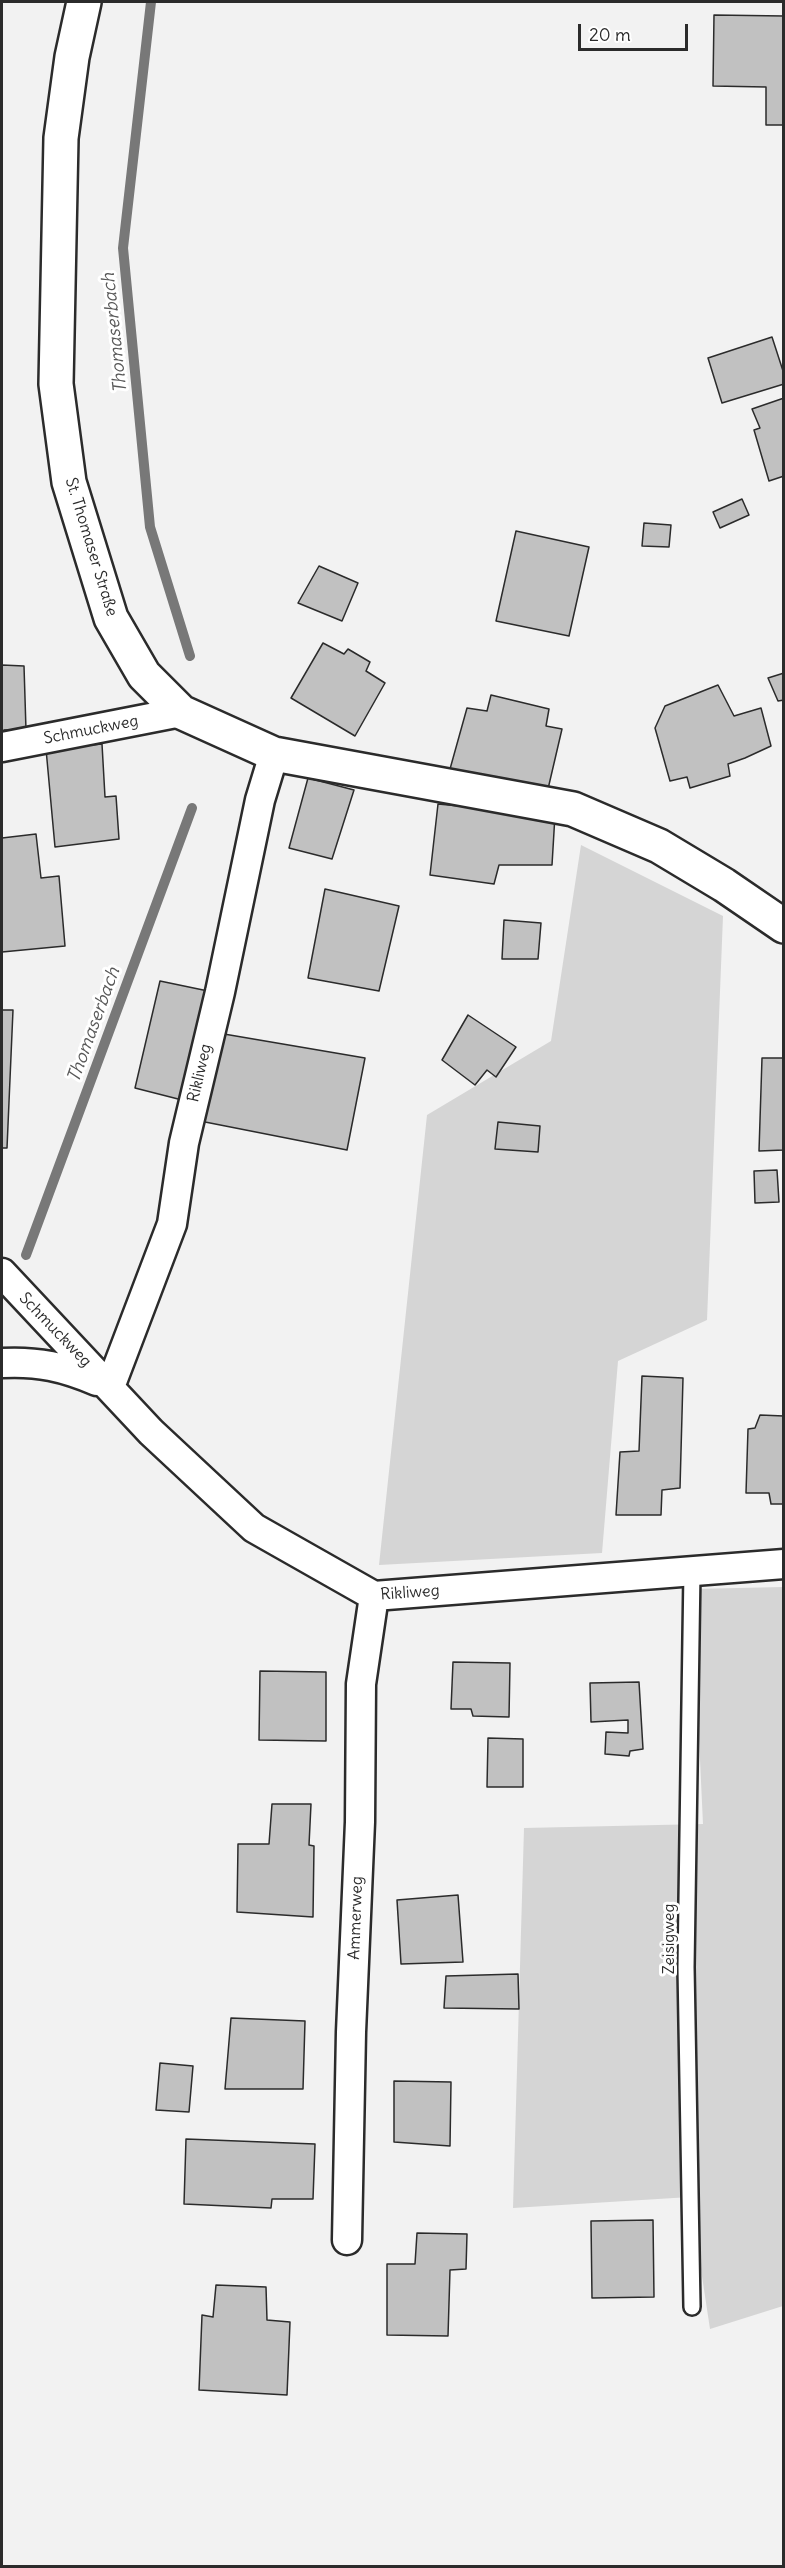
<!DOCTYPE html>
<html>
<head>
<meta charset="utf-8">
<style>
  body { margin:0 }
  #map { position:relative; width:785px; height:2568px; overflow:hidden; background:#f2f2f2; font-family:Delius,sans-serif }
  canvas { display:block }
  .frame { position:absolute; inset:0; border:3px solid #2b2b2b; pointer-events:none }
  .scale { position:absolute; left:578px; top:24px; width:110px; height:27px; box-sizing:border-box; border:3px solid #2b2b2b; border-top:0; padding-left:8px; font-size:18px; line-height:21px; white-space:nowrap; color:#2b2b2b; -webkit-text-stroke:4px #fff; paint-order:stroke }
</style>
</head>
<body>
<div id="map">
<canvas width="785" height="2568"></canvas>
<div class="frame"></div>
<div class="scale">20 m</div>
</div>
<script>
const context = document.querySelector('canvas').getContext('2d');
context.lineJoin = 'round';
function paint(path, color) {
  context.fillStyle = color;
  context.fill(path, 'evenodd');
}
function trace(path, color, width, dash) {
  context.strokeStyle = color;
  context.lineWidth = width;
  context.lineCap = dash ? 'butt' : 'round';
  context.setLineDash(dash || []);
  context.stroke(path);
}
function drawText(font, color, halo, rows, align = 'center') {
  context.font = font + ' Delius,sans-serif';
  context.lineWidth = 6;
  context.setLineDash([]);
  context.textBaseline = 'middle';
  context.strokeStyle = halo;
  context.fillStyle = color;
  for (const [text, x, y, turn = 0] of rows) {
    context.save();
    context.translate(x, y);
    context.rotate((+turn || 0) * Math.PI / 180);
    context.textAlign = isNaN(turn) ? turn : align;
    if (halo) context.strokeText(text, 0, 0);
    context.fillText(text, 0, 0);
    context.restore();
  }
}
const green = new Path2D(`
  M581,845L723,916L707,1320L618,1361L602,1553L379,1565L427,1115L551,1041Z
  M783,1587V2306L710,2329L690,2197L513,2208L524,1828L703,1824L692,1589Z`);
const stream = new Path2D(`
  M151,2L123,248L150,527L190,656
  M26,1255L192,808`);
const building = new Path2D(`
  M714,15L784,16V125H766V87L713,86Z
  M772,337L784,374V384L722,403L708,358Z
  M784,398V476L769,481L754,430L760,428L752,409Z
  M742,499L749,515L720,528L713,512Z
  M644,523L671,525L669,547L642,546Z
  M516,531L589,547L569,636L496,621Z
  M319,566L358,583L342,621L298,603Z
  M323,643L344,654L348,649L370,662L366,671L385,683L355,736L291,698Z
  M2,665L24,666L26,730H4L5,740H2Z
  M784,673V700L778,701L768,678Z
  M718,685L734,716L761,708L771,746L745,758L728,764L730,776L690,788L687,777L670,781L655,728L665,706Z
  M491,695L549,709L546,726L562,729L548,789L450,769L467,708L487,711Z
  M102,744L105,797L116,796L119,839L55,847L46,749Z
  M308,778L354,790L332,859L289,848Z
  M438,804L555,815L552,865H499L494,884L430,875Z
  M36,834L41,878L59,876L65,946L2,952V838Z
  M325,889L399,906L379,991L308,978Z
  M504,920L541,923L538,959H502Z
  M160,981L208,991L182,1100L135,1088Z
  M2,1010H13L7,1148H2Z
  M468,1015L516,1047L496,1077L487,1070L475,1085L442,1060Z
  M224,1034L365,1058L347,1150L200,1121Z
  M762,1058H784V1150L759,1151Z
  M498,1122L540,1126L538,1152L495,1149Z
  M777,1170L779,1202L755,1203L754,1171Z
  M642,1376L683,1378L680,1488L662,1490L661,1515H616L620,1452L639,1451Z
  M760,1415L784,1416V1504H771L769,1493H746L748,1429L755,1428Z
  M453,1662L510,1663L509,1717L473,1716L471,1709H451Z
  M260,1671L326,1672V1741L259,1740Z
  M639,1682L643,1749L630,1751L629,1756L605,1754L606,1732L628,1733V1720L591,1722L590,1683Z
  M488,1738L523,1739V1787H487Z
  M272,1804H311L309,1845L314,1846L313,1917L237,1912L238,1844H269Z
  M458,1895L463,1962L401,1964L397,1900Z
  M518,1974L519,2009L444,2008L446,1976Z
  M231,2018L305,2021L303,2089H225Z
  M160,2063L193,2066L189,2112L156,2110Z
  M394,2081L451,2082L450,2146L394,2142Z
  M186,2139L315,2144L313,2199H272L271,2208L184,2204Z
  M653,2220L654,2297L592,2298L591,2221Z
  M417,2233L467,2234L466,2269L450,2270L448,2336L387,2335V2264H415Z
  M216,2285L266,2287L267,2320L290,2322L287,2395L199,2390L202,2315L213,2317Z`);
const lane = new Path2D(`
  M692,2307L686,1967L692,1571`);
const street = new Path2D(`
  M2,747L181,712
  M2,1273L151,1432L254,1528L374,1596L784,1564
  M2,1363C38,1361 64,1367 97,1381
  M110,1387L172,1224L184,1143L220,992L260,800L274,754
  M347,2240L351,2032L360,1822L361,1684L374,1596`);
const secondary = new Path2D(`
  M84,2L72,57L61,138L56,384L69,482L111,618L144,675L181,712L274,754L573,809L659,846L724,885L784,926`);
const streetNames = [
  ["St. Thomaser Straße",91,547,73],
  ["Schmuckweg",91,730,-11],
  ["Rikliweg",200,1073,-77],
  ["Schmuckweg",55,1330,46],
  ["Rikliweg",410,1593,-4],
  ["Ammerweg",356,1918,-88],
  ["Zeisigweg",669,1939,-90]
];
const waterNames = [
  ["Thomaserbach",115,333,-96],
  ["Thomaserbach",94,1025,-70]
];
paint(green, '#d5d5d5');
trace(stream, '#787878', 10);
paint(building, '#c1c1c1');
trace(building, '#2b2b2b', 1.5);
trace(lane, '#2b2b2b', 20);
trace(street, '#2b2b2b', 33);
trace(secondary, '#2b2b2b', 38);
trace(lane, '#fff', 15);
trace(street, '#fff', 28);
trace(secondary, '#fff', 33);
drawText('16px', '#2b2b2b', '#fff', streetNames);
drawText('italic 18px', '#585858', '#fff', waterNames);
</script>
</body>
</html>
